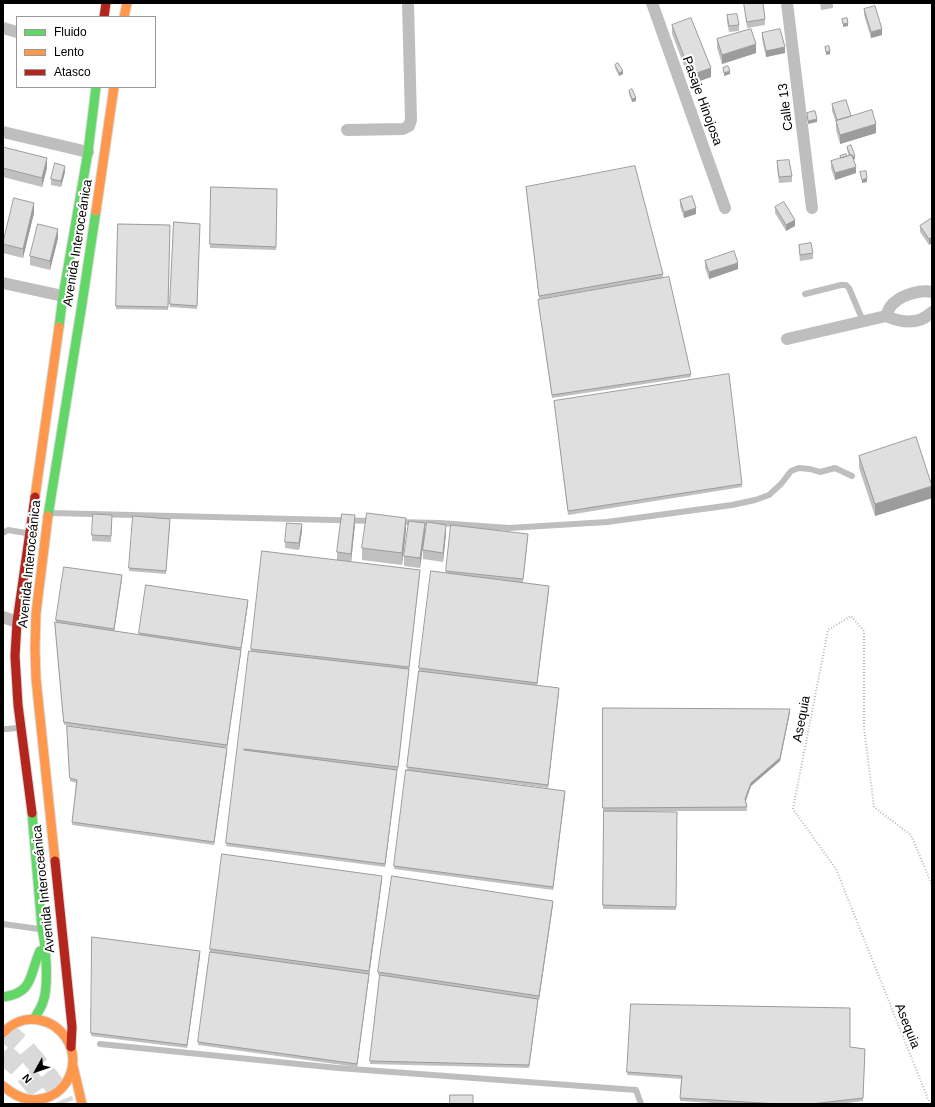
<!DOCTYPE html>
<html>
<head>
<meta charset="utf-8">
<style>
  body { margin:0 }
  #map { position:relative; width:935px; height:1107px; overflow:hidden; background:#fff; font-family:Helvetica,sans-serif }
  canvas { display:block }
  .frame { position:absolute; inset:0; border:4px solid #000; pointer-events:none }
  .legend { position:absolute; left:16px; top:16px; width:140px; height:72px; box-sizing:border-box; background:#fff; border:1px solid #999; margin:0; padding:5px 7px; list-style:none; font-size:12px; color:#000 }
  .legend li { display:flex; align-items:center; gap:8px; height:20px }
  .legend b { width:20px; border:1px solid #999 }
  .north { position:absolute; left:16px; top:1051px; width:40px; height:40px; -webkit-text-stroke:3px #fff; paint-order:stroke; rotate:230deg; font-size:11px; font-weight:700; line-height:16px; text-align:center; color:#000 }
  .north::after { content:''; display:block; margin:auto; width:14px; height:18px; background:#000; clip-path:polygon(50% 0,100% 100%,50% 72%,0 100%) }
</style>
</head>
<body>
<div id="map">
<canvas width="935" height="1107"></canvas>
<div class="frame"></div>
<ul class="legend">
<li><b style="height:5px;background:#63d668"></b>Fluido</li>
<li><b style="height:5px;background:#ff974d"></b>Lento</li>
<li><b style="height:5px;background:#b3261e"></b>Atasco</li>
</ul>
<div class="north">N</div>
</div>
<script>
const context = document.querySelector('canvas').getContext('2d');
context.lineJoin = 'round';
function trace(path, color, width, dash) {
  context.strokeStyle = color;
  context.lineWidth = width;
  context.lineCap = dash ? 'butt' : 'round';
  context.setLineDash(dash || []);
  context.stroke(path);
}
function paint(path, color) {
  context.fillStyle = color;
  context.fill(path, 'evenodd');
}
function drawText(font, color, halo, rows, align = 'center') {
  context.font = font + ' Helvetica,sans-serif';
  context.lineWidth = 4;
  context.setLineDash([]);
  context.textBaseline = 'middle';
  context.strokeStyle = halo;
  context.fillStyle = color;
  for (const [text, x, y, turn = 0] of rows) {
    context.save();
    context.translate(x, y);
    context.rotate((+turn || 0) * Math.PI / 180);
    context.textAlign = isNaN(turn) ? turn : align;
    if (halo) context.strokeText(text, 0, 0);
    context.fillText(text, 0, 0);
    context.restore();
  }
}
const highwayTunnel = new Path2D(`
  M3,1029L24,1048L41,1068L58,1090L64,1104
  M3,1053C20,1068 36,1083 46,1104`);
const path = new Path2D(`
  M930,1104L836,869L793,809L828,630L851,616L864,631V727L874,807L911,835L932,885`);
const lane = new Path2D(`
  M805,294L841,285H846L849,288L863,321
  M51,513L374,521
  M399,522L440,523L509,528L607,522L732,505L755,500L769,495L781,484L791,471L799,468L810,469L820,472L835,468L852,476
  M3,533L8,530L26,533
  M3,729H7L17,728
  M3,924L39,929
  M100,1044L338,1068L636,1090L641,1104`);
const street = new Path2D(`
  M652,3L725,208
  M787,3L812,208
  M3,28L17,32
  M347,130L403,129L409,126L411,120L408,3
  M3,132L88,152
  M3,283L63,296
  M886,316C888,311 890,305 895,302C903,295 921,289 932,292
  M787,339L886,316C902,323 919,325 932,312
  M3,617L17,622`);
const fast = new Path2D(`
  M59,327L63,296L88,152L96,87
  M48,516L82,304L96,211
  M32,813L42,929C46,946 49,986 43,1002C41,1008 37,1014 34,1019
  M3,997C34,993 29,975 40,951`);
const slow = new Path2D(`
  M124,17L127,3
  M96,211L114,87
  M35,497L59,327
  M48,516L36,613L35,648L36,679L55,861
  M3,1033C12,1023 25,1017 39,1020C50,1022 60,1029 66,1038C85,1067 62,1105 27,1099C18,1097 10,1092 3,1086
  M73,1066L82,1104`);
const jam = new Path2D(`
  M104,17L106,3
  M32,813L18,705L15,656L17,622L35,497
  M55,861L72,1027L71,1047`);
const wall = new Path2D(`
  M744,3H763L765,19V25L747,28Z
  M820,3H833V8L821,10Z
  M864,9L882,35L871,38L864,15Z
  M727,15L739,25V31L729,32L727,22Z
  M672,25L711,77L691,84L672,34Z
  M762,33L785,53L766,57L762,39Z
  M717,39L756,53L722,64L717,48Z
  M615,65L623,74L619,76L615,68Z
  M629,91L636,101L632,102L629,94Z
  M832,104L851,116L876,133L840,144L836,130V122L832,111Z
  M3,147L47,168L42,187L3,177Z
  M847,147L855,159L853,160L856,173L835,180L831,168V161L840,159V156H849L847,150Z
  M777,161L792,176V182L779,183L777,167Z
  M65,172L61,187L51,185V179Z
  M211,187L277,189L276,250L210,248Z
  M526,187L663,274V278L539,299Z
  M680,200L696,214L684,218L680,206Z
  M775,207L795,226L786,231L775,213Z
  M34,213L23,258L3,253V242Z
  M932,218L929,245L920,232V226Z
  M174,222L200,224L197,309L170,307Z
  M118,224L170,225L168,310L116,309Z
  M58,238L50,270L30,265V256Z
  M799,245L813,253V259L800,261L799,251Z
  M705,261L738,269L709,279L705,268Z
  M538,300L691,374V377L552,398Z
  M554,401L742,484V487L568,515Z
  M859,456L932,498L875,516L859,468Z
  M112,521L111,542L92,541V535Z
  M170,522L166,574L129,571V568Z
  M355,524L351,562L420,573L398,770H397L385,867L226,846L251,649L337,560V552Z
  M406,530L402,565L362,560V548Z
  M302,531L299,550L285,548V542Z
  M425,532L420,568L404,566V556Z
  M446,534L443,562L423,559V550Z
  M528,537L523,583L549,589L537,685L559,691L548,788L486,780L565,794L553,890L394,869L407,770L419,668L446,573V571Z
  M122,578L114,631L139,635V633L248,603L227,748L64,725L55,625L56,622V620Z
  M603,708L790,712L780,761L751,786L746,801L747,811H605L677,812L676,910L603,909L604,811H603Z
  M67,726L227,751L214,845L72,825L76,783L70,781Z
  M382,879L357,1067L198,1045L210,953V949Z
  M553,904L539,1000L538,999L529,1068L370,1064L380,976L378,975V972Z
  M200,955L187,1048L91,1036V1033Z
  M631,1004L850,1047L865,1049L863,1101L840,1104H730L680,1101L681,1079L627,1075Z`);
const shadedWall = new Path2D(`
  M848,23V26L843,27V24Z
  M882,29V35L871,38V32Z
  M756,44V53L722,64V55Z
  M785,47V53L766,57V51Z
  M830,51V54L826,55V52Z
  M711,68V77L691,84V75Z
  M623,71V74L619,76V73Z
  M730,71V74L724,76V73Z
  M636,98V101L632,102V99Z
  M817,119V122L808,124V121Z
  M876,124V133L840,144V135Z
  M855,156V159L851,160V157Z
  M47,158V168L42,187V178Z
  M65,166V172L61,187V181Z
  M856,167V173L835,180V173Z
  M867,178V182L862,183V180Z
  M34,203V213L23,258V249Z
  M696,208V214L684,218V212Z
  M795,220V226L786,231V225Z
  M58,229V238L50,270V261Z
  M932,237V243L929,245V239Z
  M738,263V269L709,279V272Z
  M932,486V498L875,516V504Z
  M355,515V524L351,563V554Z
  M406,518V530L402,565V553Z
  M425,523V532L420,568V558Z
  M302,524V531L299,550V543Z
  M446,525V534L443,562V553Z
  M122,575V578L114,632V629Z
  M549,586V589L537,686V683Z
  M248,600V603L227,748V745Z
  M559,688V691L548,788V785Z
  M790,709V712L780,761L751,786L745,802V799L751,783Z
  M227,748V751L214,845V842Z
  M397,770V773L385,867V864Z
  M565,791V794L553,890V887Z
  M382,876V879L357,1067V1064Z
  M553,901V904L539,1000V996Z
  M200,951V955L187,1048V1045Z
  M538,999V1002L529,1068V1065Z`);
const building = new Path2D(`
  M744,3H763L765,19L747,22Z
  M875,6L882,29L871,32L864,9Z
  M737,14L739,25L729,26L727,15Z
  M691,18L711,68L691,75L672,25Z
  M847,18L848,23L843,24L842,19Z
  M751,29L756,44L722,55L717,39Z
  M780,29L785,47L766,51L762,33Z
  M829,46L830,51L826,52L825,47Z
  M618,63L623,71L619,73L615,65Z
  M728,66L730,71L724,73L723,68Z
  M632,89L636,98L632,99L629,91Z
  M846,100L851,116L837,120L832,104Z
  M872,110L876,124L840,135L836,121Z
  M815,111L817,119L808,121L807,113Z
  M851,145L855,156L852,157V155H850L847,147Z
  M3,147L47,158L42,178L3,168Z
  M846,154L847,156L841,158L840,156Z
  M852,155L856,167L835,173L831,161Z
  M789,160L792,176L779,177L777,161Z
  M55,163L65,166L61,181L51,179Z
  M635,166L663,274L539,296L526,187Z
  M866,171L867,178L862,180L860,172Z
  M211,187L277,189L276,247L210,244Z
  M692,196L696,208L684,212L680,200Z
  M14,198L34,203L23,249L3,244Z
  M784,202L795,220L786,225L775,207Z
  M932,218V237L929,239L920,226Z
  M174,222L200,224L197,306L170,304Z
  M38,224L58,229L50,261L30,256Z
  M118,224L170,225L168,307L116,306Z
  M811,243L813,253L800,255L799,245Z
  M734,251L738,263L709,272L705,261Z
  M669,277L691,374L552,395L538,300Z
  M729,374L742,484L568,511L554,401Z
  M916,437L932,486L875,504L859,456Z
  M367,513L406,518L402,553L362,548Z
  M93,514L112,515L111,536L92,535Z
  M342,514L355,515L351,554L337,552Z
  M133,516L170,519L166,571L129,568Z
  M409,521L425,523L420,558L404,556Z
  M427,522L446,525L443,553L423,550Z
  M287,523L302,524L299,543L285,542Z
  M451,525L528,534L523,579L446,571Z
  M262,551L420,570L409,667L251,649Z
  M64,567L122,575L114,629L56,620Z
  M431,571L549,586L537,683L419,668Z
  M146,585L248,600L241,648L139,633Z
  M55,622L241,650L227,745L64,722Z
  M249,651L409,669L398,767L244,749V750L397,770L385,864L226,843Z
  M419,671L559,688L548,785L407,767Z
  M603,708L790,709L780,758L751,783L745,799L747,807L603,808Z
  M67,726L227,748L214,842L72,822L77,780L70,778Z
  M406,770L565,791L553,887L394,866Z
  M604,811L677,812L676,907L603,905Z
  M222,854L382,876L369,971L210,949Z
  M392,876L553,901L539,996L378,972Z
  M92,937L200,951L187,1045L91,1033Z
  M210,952L369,974L357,1064L198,1042Z
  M380,975L538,999L529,1065L370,1061Z
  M631,1004L850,1008V1047L865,1049L863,1098L811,1104H778L680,1098L682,1076L627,1072Z
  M450,1095H473V1104H450Z`);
const streetNames = [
  ["Pasaje Hinojosa",702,101,70],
  ["Calle 13",786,107,-97],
  ["Avenida Interoceánica",78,243,-81],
  ["Avenida Interoceánica",30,564,-84],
  ["Asequia",802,719,-79],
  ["Avenida Interoceánica",44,889,-96],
  ["Asequia",907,1026,68]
];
trace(highwayTunnel, '#d9d9d9', 21, [21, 10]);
trace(fast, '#dbdbdb', 11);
trace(slow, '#dbdbdb', 11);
trace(jam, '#dbdbdb', 11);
trace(path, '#b9b9b9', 2, [1, 2]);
trace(lane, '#bebebe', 6);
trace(street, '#bebebe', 12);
trace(fast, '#63d668', 9);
trace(slow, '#ff974d', 9);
trace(jam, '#b3261e', 9);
paint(wall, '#c0c0c0');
paint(shadedWall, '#9c9c9c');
paint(building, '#dfdfdf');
trace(building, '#9c9c9c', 1);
drawText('13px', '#000', '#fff', streetNames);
</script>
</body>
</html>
